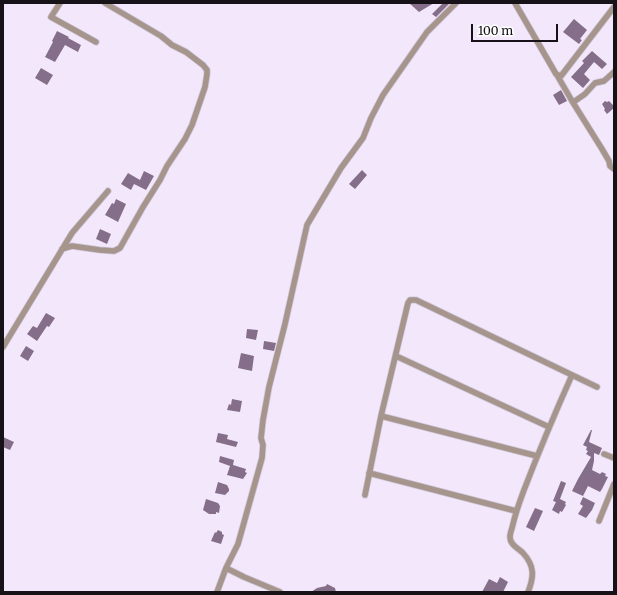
<!DOCTYPE html>
<html>
<head>
<meta charset="utf-8">
<style>
  body { margin:0 }
  #map { position:relative; width:617px; height:595px; overflow:hidden; background:#f3e8fb; font-family:Merriweather,serif }
  canvas { display:block }
  .frame { position:absolute; inset:0; border:4px solid #161218; pointer-events:none }
  .scale { position:absolute; left:471px; top:24px; width:87px; height:18px; box-sizing:border-box; border:2px solid #161218; border-top:0; padding-left:5px; font-size:12px; line-height:14px; white-space:nowrap; color:#161218; -webkit-text-stroke:3px #fff; paint-order:stroke }
</style>
</head>
<body>
<div id="map">
<canvas width="617" height="595"></canvas>
<div class="frame"></div>
<div class="scale">100 m</div>
</div>
<script>
const context = document.querySelector('canvas').getContext('2d');
context.lineJoin = 'round';
function paint(path, color) {
  context.fillStyle = color;
  context.fill(path, 'evenodd');
}
function trace(path, color, width, dash) {
  context.strokeStyle = color;
  context.lineWidth = width;
  context.lineCap = dash ? 'butt' : 'round';
  context.setLineDash(dash || []);
  context.stroke(path);
}
const building = new Path2D(`
  M409,3H434L419,12Z
  M443,3H450L436,17L432,14Z
  M574,19L587,30L580,39L582,40L579,44L563,32Z
  M57,31L69,37L68,38L81,45L78,52L65,45L55,62L45,57L53,42L52,41Z
  M592,51L607,64L602,69L594,62L584,74L590,80L583,88L571,77L584,63L582,61Z
  M41,68L53,75L47,85L35,78Z
  M561,90L567,101L559,105L553,95Z
  M605,101L607,102L609,101L614,106V108L607,114L604,110L605,109L602,104Z
  M362,170L367,175L355,189L349,184Z
  M144,171L154,176L146,190L134,184L131,190L121,184L128,173L140,180Z
  M116,199L126,204L118,222L105,215L112,203L114,204Z
  M100,229L111,234L107,244L96,239Z
  M46,313L55,318L49,327L47,326L37,341L27,334L33,326L37,328Z
  M247,329L258,330L256,340L246,338Z
  M264,341L276,343L274,351L263,349Z
  M26,346L34,351L28,361L20,356Z
  M241,353L254,356L252,371L238,368Z
  M232,399L242,401L240,412L227,410L229,404L231,405Z
  M591,430H592L589,442L602,448L599,455L594,453V461L592,470L600,474L602,472L606,474L605,476L608,477L602,489L600,492L588,486L583,496L572,491L578,479L591,457L586,454L588,451L586,450L587,447L583,445Z
  M218,433L228,435L227,439L238,442L236,447L216,442Z
  M3,437L14,442L10,450L3,447Z
  M220,456L234,460L233,465L246,469L245,472L247,473L243,479L227,475L230,466L219,462Z
  M561,481L566,483L560,499L566,502L565,504L566,505L562,512L560,511L559,514L552,510L556,502L553,501Z
  M218,482L227,485L229,489V491L225,495L215,493Z
  M583,497L595,503L592,510L586,518L578,514L583,506L580,504Z
  M206,499L218,503L220,506L219,513L216,512V514H209L203,510Z
  M535,508L543,511L534,531L526,527Z
  M218,530L222,532V534L224,535L221,544L211,541L215,532L216,533Z
  M500,577L508,582L503,592H482L489,579L497,583Z
  M327,584L335,588L336,592H311L317,588L326,586Z`);
const street = new Path2D(`
  M60,3L51,17L96,42
  M515,3L556,74L561,76L614,7
  M557,75L572,101H575L585,94L595,83L604,81L614,72
  M572,101L602,149L609,161L610,166L614,169
  M62,249L72,246L100,250L114,251L120,248L143,207L160,180L167,166L185,139L192,125L205,87L207,74V70L203,65L186,52L172,45L161,36L105,3
  M3,347L72,233L108,191
  M396,356L549,427
  M381,416L537,456
  M604,454L614,458
  M369,473L516,511
  M365,495L381,416L408,303L410,300H416L597,387
  M599,521L614,484
  M217,592L226,568
  M280,592L244,577L226,568L238,544L262,458L263,445L261,438L263,420L269,387L285,324L307,225L341,168L363,138L371,118L383,95L427,32L456,3
  M528,592C534,577 535,566 523,553C518,548 510,545 510,537C510,534 511,531 512,528C515,515 519,503 524,490C539,451 555,413 572,375`);
paint(building, '#856e8a');
trace(street, '#d0c6d7', 7);
trace(street, '#a5958d', 5.5);
</script>
</body>
</html>
